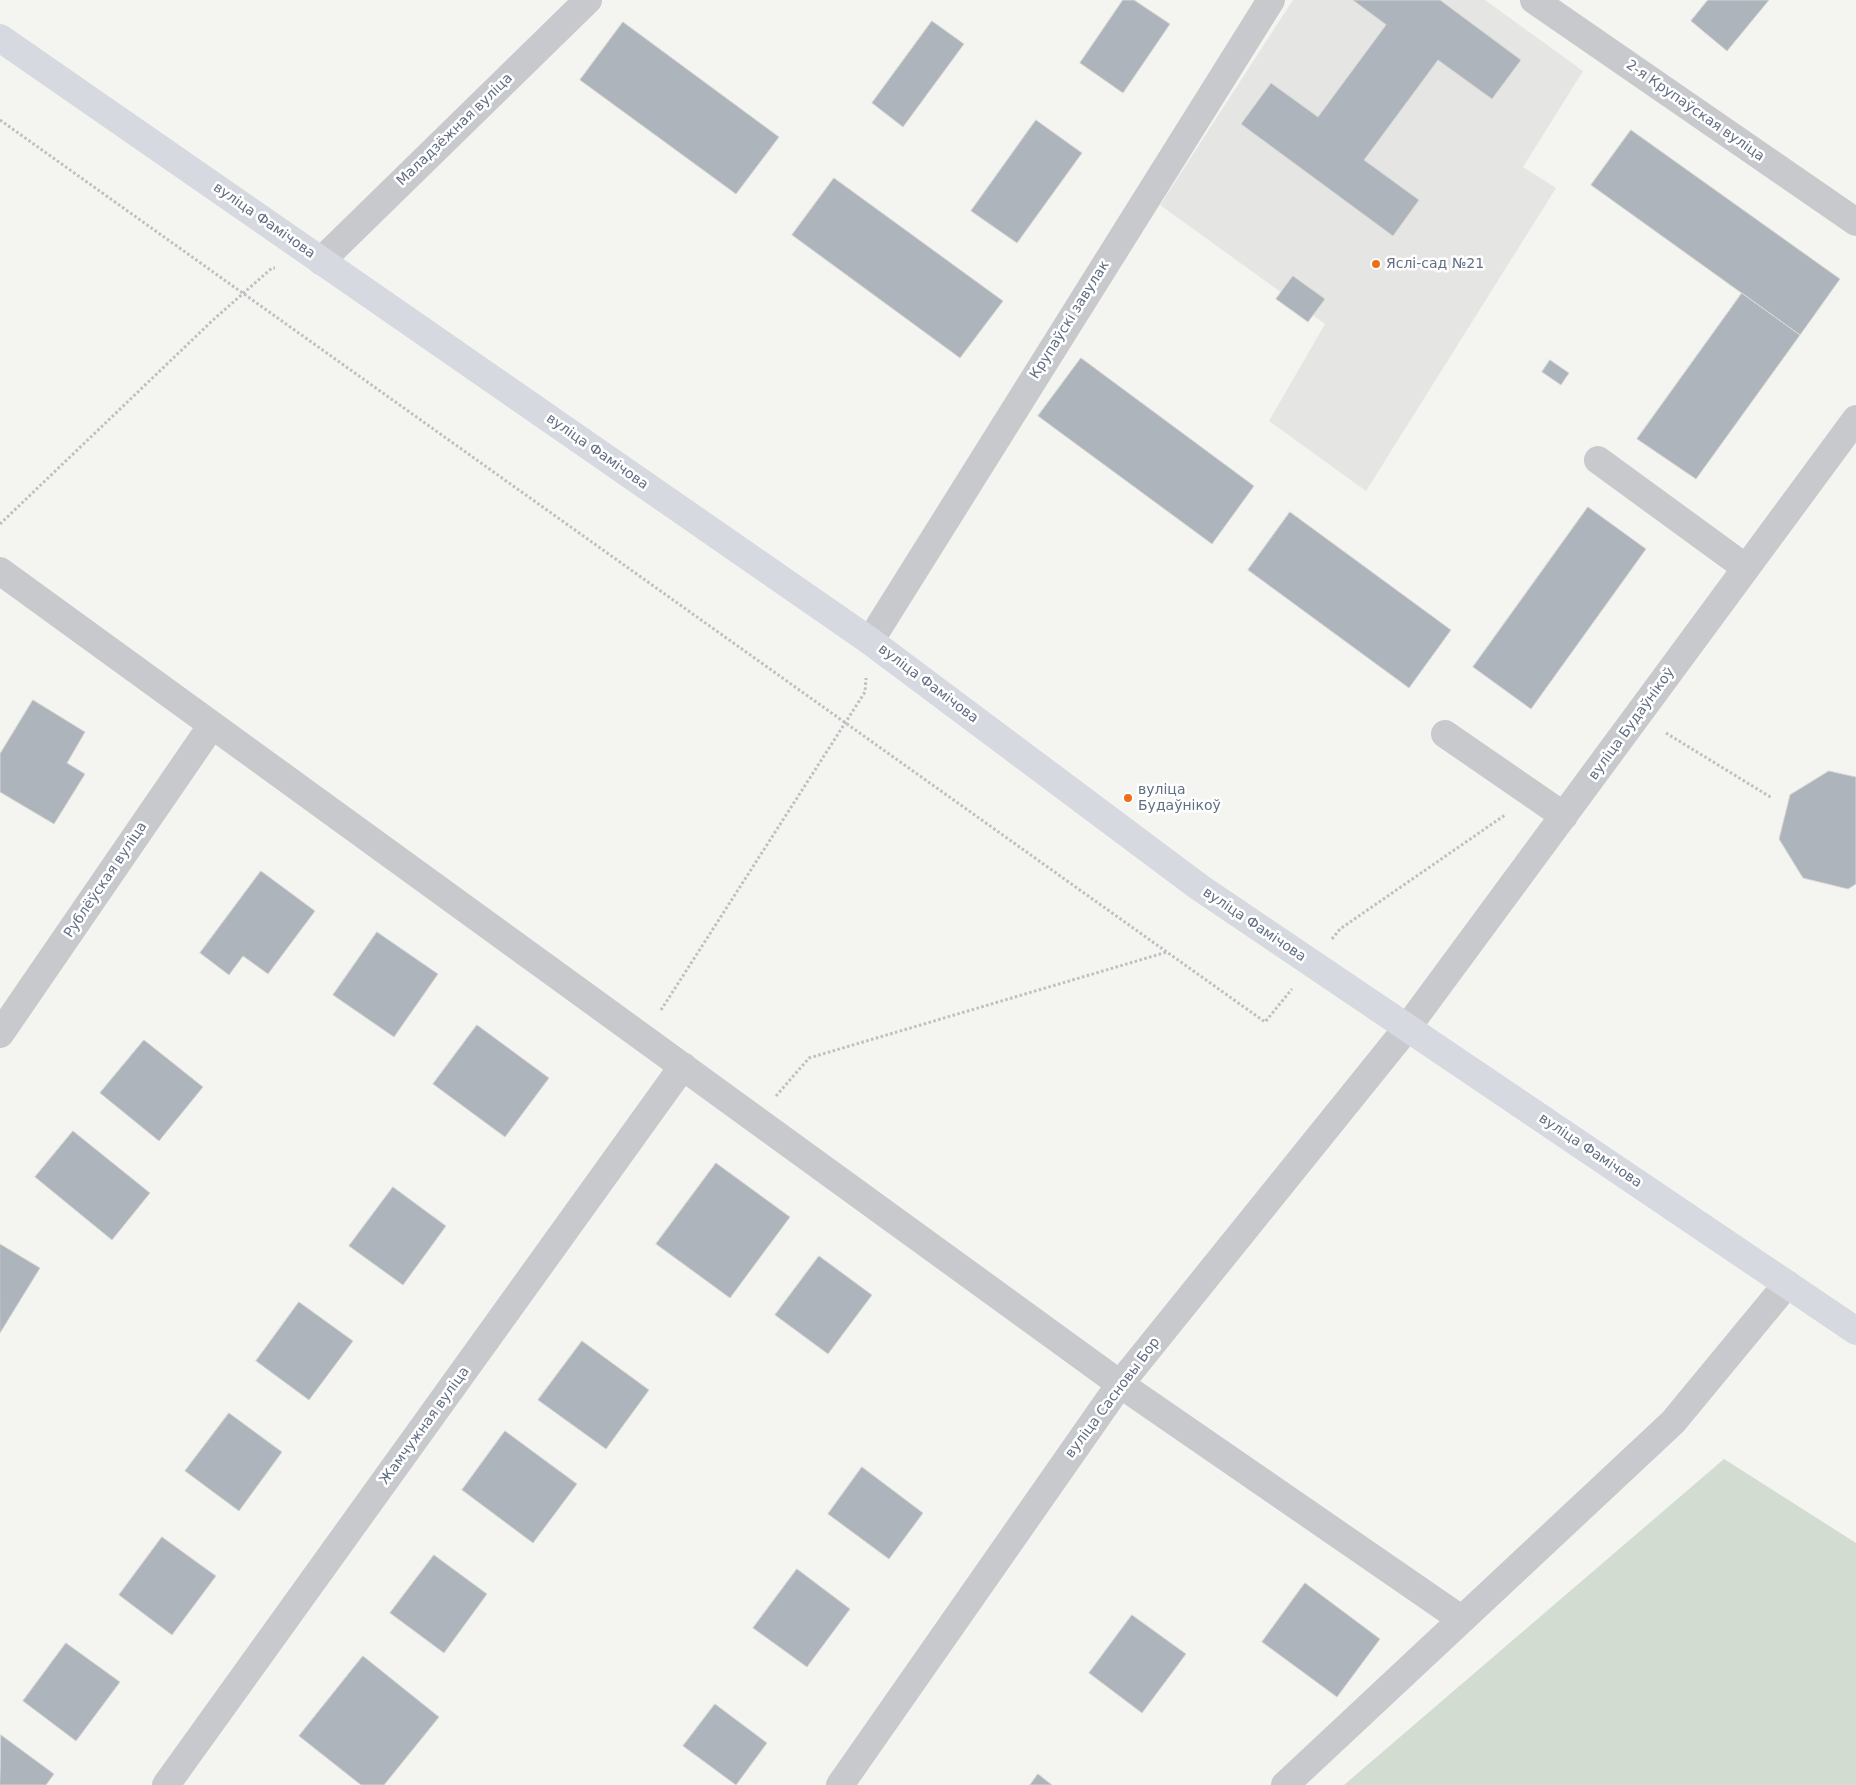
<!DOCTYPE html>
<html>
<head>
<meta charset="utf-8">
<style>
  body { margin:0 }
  canvas { display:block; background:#f4f5f0 }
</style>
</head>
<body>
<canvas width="1856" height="1785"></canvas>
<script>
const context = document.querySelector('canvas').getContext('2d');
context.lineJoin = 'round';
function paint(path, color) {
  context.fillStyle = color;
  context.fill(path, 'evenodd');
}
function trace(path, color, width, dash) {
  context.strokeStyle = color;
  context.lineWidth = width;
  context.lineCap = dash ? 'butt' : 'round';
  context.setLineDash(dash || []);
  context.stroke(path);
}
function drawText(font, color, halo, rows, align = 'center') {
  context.font = font + ' "DejaVu Sans",sans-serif';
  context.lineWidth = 5;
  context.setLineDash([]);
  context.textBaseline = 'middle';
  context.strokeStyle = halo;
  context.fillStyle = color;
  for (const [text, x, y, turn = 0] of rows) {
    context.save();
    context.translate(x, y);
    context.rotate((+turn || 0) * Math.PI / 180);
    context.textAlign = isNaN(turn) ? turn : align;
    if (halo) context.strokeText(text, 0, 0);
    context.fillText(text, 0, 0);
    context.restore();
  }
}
const built = new Path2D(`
  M1293,0H1485L1583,71L1523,167L1556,188L1366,491L1269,421L1325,324L1160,205Z`);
const green = new Path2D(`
  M1724,1459L1856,1543V1785H1344Z`);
const building = new Path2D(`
  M1123,0H1134L1170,24L1123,93L1080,63Z
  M1353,0H1440L1521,60L1492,99L1438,60L1364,160L1419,200L1393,236L1241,124L1271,83L1318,117L1386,25Z
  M1708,0H1769L1727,51L1691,21Z
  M932,21L964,44L903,127L872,103Z
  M623,22L779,137L736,194L580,80Z
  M1036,120L1082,153L1017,243L971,211Z
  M1631,130L1840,279L1800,335L1591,185Z
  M834,178L1003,301L960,358L792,235Z
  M1293,276L1325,299L1308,322L1276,299Z
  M1742,293L1800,335L1696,479L1637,439Z
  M1081,358L1254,486L1212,544L1038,416Z
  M1550,360L1569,373L1561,385L1542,372Z
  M1588,507L1646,549L1531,709L1473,667Z
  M1290,512L1451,630L1409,688L1248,570Z
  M33,700L85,732L67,763L85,774L54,824L0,792V754Z
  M1829,771L1856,777V884L1848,889L1803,878L1779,839L1790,795Z
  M261,871L315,911L268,974L243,956L229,975L200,953Z
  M377,932L438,974L394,1037L333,995Z
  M477,1025L549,1078L505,1137L433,1084Z
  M144,1040L203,1087L159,1141L100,1093Z
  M73,1131L150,1193L112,1240L35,1177Z
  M716,1163L790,1217L730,1298L656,1244Z
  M393,1187L446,1226L403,1285L349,1246Z
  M0,1244L40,1268L0,1333Z
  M819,1256L872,1295L828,1354L775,1315Z
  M299,1302L353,1341L309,1400L256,1361Z
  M582,1341L649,1390L606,1449L538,1400Z
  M229,1413L282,1452L239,1511L185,1471Z
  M505,1431L577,1484L533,1543L462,1490Z
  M862,1467L923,1513L889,1559L828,1514Z
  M162,1537L216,1576L172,1635L119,1595Z
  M434,1555L487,1594L444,1653L390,1613Z
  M797,1569L850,1609L807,1667L753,1628Z
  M1305,1583L1380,1639L1337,1697L1262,1642Z
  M1132,1615L1186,1654L1142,1713L1089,1673Z
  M66,1643L120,1682L76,1741L23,1701Z
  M363,1656L439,1717L384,1785H361L299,1736Z
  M715,1704L767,1743L736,1785L683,1746Z
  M1,1735L54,1774L46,1785H0Z
  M1038,1774L1052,1785H1030Z`);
const path = new Path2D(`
  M0,120L1265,1022L1292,989
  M0,524L213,320L272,268H275
  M1666,733L1772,798
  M1332,939L1340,929L1505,815
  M661,1010L865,692L866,678
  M776,1096L809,1058L1167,952`);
const minor = new Path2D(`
  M1534,0L1856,222
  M321,261L588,0
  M1598,460L1746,568
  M0,571L1120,1384L1461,1619
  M870,641L1271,0
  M1445,734L1564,816
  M0,1034L212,725
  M166,1785L683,1066
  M840,1785L1120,1384L1407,1028L1856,419
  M1285,1785L1673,1422L1787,1284`);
const major = new Path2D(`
  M0,38L870,641L1199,887L1856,1331`);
const markers = [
  [1376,264,5,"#ef6f16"],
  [1128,798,5,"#ef6f16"]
];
const streetNames = [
  ["2-я Крупаўская вуліца",1695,111,35],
  ["Маладзёжная вуліца",455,130,-44],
  ["вуліца Фамічова",264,221,35],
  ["Крупаўскі завулак",1070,320,-58],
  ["вуліца Фамічова",597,452,35],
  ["вуліца Фамічова",928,684,37],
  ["вуліца Будаўнікоў",1632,724,-54],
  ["Рублёўская вуліца",106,880,-56],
  ["вуліца Фамічова",1254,925,34],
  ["вуліца Фамічова",1590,1151,34],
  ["вуліца Сасновы Бор",1113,1398,-53],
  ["Жамчужная вуліца",425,1426,-54]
];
const poiNames = [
  ["Яслі-сад №21",1386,264],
  ["вуліца",1138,790],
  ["Будаўнікоў",1138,806]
];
paint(built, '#e5e5e4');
paint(green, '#d3dcd1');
paint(building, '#aeb4bb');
trace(building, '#d5d6d3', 1);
trace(path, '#bdbfc2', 3, [2.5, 2.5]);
trace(minor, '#c7c9cd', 28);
trace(major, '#d6d9df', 28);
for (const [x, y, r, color] of markers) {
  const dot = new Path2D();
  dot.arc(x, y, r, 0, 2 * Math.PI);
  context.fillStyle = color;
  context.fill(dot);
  trace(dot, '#fff', 2);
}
drawText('14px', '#616e84', '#fff', streetNames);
drawText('14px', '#616e84', '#fff', poiNames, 'left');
</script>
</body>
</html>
